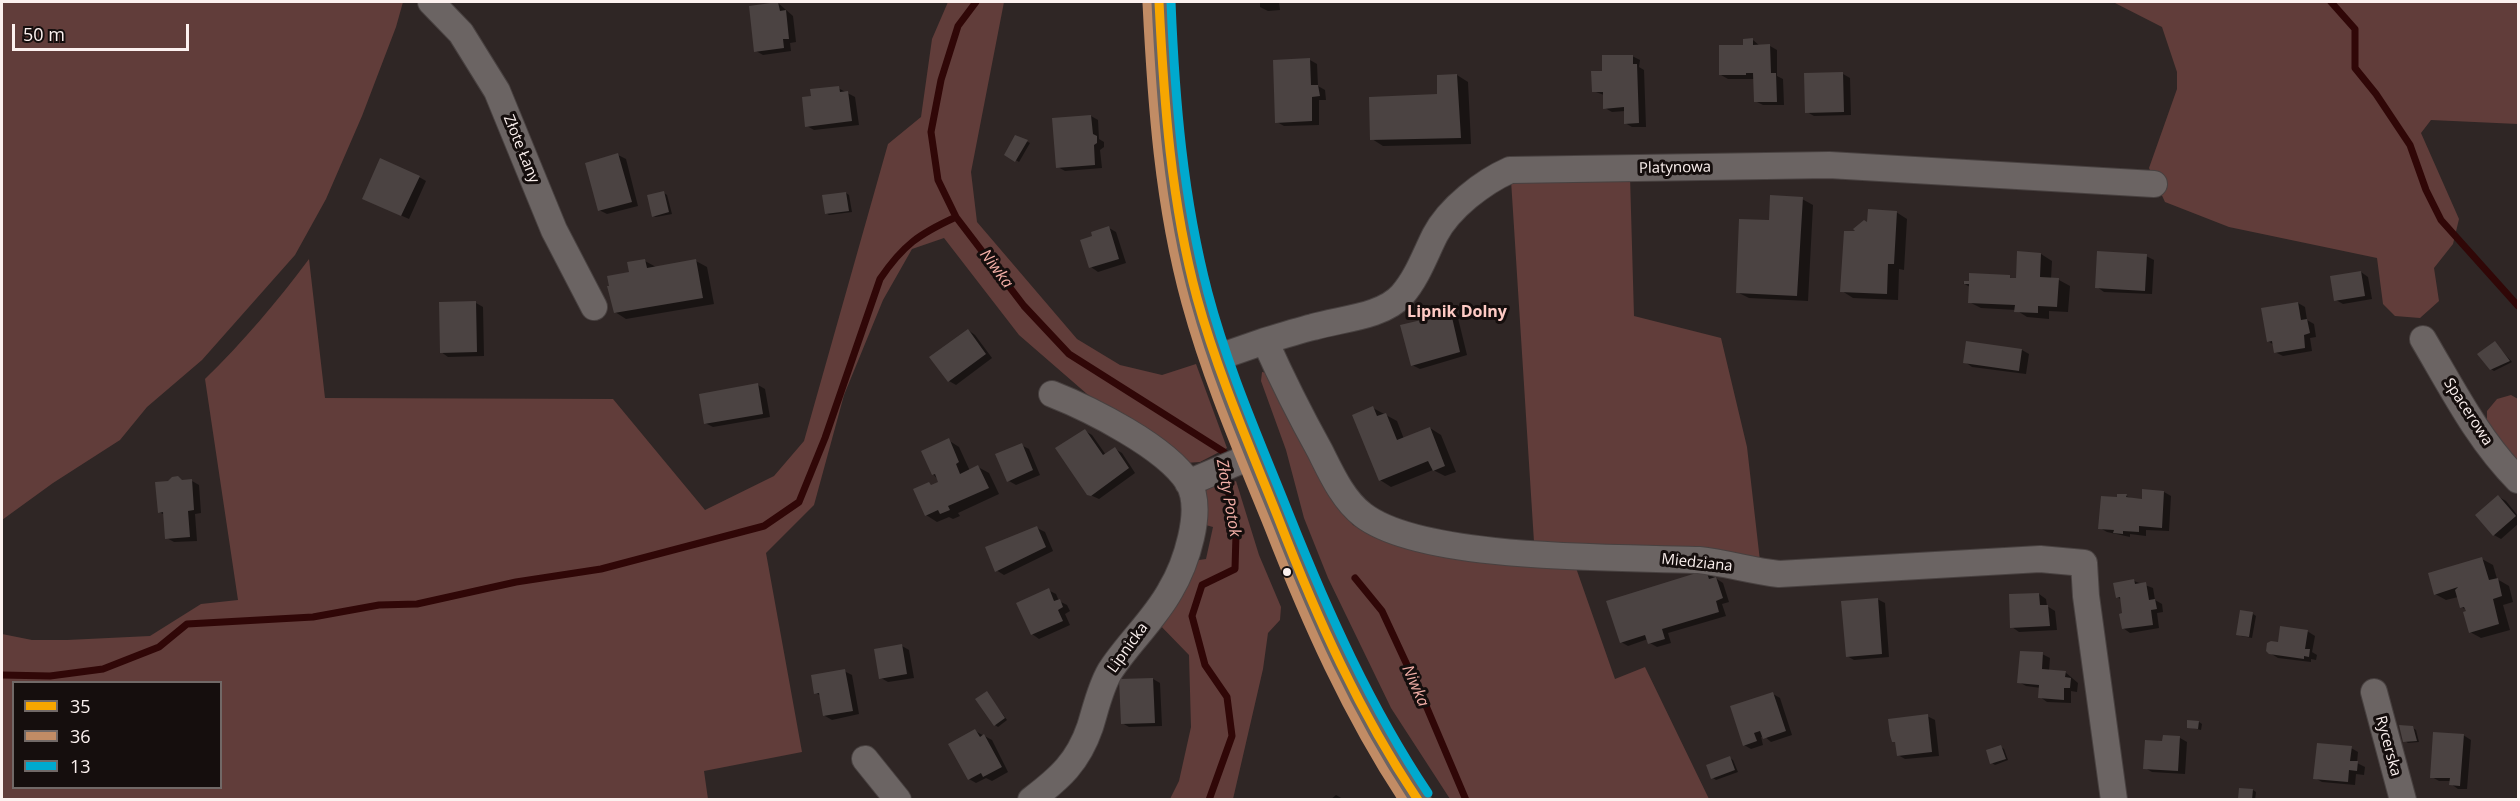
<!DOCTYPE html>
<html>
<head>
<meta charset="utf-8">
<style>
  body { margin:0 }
  #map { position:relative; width:2520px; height:801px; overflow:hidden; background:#2f2625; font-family:"Open Sans",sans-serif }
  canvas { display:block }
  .frame { position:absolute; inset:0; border:3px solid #fcf1ef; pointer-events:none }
  .legend { position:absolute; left:12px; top:681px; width:210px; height:108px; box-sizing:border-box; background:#150e0d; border:2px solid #716967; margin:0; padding:8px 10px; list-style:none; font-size:18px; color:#fcf1ef }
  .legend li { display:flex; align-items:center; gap:12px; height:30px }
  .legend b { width:30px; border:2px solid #716967 }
  .scale { position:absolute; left:12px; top:24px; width:177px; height:27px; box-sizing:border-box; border:3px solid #fcf1ef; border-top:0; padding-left:8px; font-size:18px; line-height:21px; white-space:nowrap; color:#fcf1ef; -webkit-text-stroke:4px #150e0d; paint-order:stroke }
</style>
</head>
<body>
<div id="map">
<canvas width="2520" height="801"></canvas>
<div class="frame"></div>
<ul class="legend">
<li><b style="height:8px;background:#f7a600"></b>35</li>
<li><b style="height:8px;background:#c18c65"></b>36</li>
<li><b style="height:8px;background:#00a9ce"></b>13</li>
</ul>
<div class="scale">50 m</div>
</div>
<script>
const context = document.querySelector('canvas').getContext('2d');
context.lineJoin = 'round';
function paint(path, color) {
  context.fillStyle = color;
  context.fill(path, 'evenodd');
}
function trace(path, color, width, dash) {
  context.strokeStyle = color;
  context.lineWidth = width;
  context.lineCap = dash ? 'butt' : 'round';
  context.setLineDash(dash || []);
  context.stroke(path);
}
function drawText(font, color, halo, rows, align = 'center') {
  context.font = font + ' "Open Sans",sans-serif';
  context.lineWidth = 6;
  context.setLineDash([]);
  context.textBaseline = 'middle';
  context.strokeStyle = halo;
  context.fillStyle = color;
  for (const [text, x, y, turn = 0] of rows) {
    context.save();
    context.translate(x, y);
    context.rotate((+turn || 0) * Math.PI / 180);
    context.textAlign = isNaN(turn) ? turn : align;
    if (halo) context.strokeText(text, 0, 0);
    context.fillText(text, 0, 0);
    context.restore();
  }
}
const green = new Path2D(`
  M2,2H403L396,27L362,116L326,199L295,255L202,360L147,407L120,440L53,483L2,520Z
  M948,2H1004L971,172L977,222L1077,339L1120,365L1162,375L1196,364L1227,448L1200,462L1185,463L1087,394L1019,335L944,238L912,249L883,300L844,395L814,505L766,553L802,752L704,771L708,799H2V634L32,640H67L150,636L201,604L238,600L205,379C243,342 277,302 309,259L325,398L613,399L705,510L774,476L804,441L888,144L921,117L932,39ZM14,682H220V788H14Z
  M2113,2H2518V124L2431,120L2421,133L2459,219L2453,244L2434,268L2439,301L2420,318L2395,316L2383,304L2377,258L2229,227L2165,202L2149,168L2177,89V72L2162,27Z
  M1630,176L1634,316L1721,338L1747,447L1760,561L1534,542L1511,180Z
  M1262,372L1268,373L1335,501L1353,525L1374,536L1448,556L1575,565L1615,679L1645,667L1709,799H1450L1391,708L1328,578L1304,518L1286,450L1261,381Z
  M2511,395L2518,399V472L2487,430V411L2497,399Z
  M1236,481L1259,555L1281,607L1280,620L1268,633L1263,669L1233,799H1170L1179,781L1191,727L1189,655L1155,620L1192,561L1206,559L1213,527L1202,524L1200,500L1212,482L1216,489Z`);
const shadow = new Path2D(`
  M1260,2H1279L1280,10L1268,11L1260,7Z
  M778,3L793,16L796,42L790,43L791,51L763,55L756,51Z
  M1745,40H1753L1760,46H1770L1777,50V76L1783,79L1784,105H1763L1755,101V79H1728L1721,75L1745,46Z
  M1632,56L1640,60L1639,67L1644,70L1646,127H1632L1625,123V111L1612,112L1605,108L1604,95L1593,91L1604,72Z
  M1310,60L1317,64L1318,86L1325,90L1326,100H1319V125L1284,126L1277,122Z
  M1843,74L1850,78L1851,115L1814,116L1807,112Z
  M1457,75L1468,82L1471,144L1383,146L1372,139L1439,96Z
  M838,88L855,97L859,125L814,130L807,126L812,97Z
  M1091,116L1098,120L1099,139L1104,142V147L1100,150L1102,168L1065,171L1058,167Z
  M1016,136L1030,143L1019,162L1006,154Z
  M618,155L626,159L638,206L607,214L599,210Z
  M419,177L426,181L409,219L371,202Z
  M664,193L667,195L672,214L656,217L653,216Z
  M846,193L849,195L852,212L829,215L826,213Z
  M1802,199L1813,205L1808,301L1749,298L1737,292L1770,222Z
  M1896,212L1907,219L1904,270L1899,269L1898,300L1853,298L1842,291L1858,233L1869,224Z
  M1109,228L1116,232L1126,263L1098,272L1091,267L1094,237Z
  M2041,254L2052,261L2051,279L2059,280L2070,286L2068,312L2049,311V319L2027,317L2016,310L1981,308L1969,302L1970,287L1963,283L2009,277L2014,280Z
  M2146,256L2154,260L2152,294L2104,292L2097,287Z
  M645,261L656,267L696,261L707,267L714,304L626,319L615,312L609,289V277L631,273Z
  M2361,272L2368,277L2372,299L2343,304L2336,300Z
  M476,303L483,307L484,356L448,357L441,352Z
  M2298,303L2305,307L2307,320L2314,324L2316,337L2310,338L2312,351L2283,356L2275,352L2274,345L2268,341Z
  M1451,314L1458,318L1467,355L1420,369L1412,365Z
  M968,330L975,335L992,358L956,385L949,381Z
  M2495,343L2512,362L2494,371L2491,369Z
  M2022,350L2029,354L2026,374L1972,367L1965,362Z
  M758,385L765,389L770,417L713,427L705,423Z
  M1373,408L1397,421L1404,439L1430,428L1441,435L1456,472L1445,476L1433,470L1391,487L1380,480Z
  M1085,431L1092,435L1106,455L1115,449L1122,453L1135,473L1099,499L1088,494Z
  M948,440L959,447L970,471L978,467L989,473L999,494L958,513L960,516L953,519L949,517L937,522L926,515L929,484L933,486L940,482L933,474Z
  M1021,445L1029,449L1040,475L1016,485L1009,481Z
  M192,481L199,485L201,513L195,514L197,541L174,542L167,538L165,515L159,512L169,483Z
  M2144,491L2164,492L2171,496L2169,531L2146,530V536L2130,534V537L2107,532L2100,528L2118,498L2126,496L2133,499L2143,500Z
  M2499,497L2506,501L2518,516V524L2501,539L2494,535Z
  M1037,528L1045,532L1053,551L1004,575L996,570Z
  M2482,559L2493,565L2497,579L2509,586L2513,602L2503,605L2510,630L2481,638L2470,632L2467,610L2461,607L2458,597L2446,600L2435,594Z
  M1706,572L1723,583L1729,602L1722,604L1726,616L1668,633L1671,643L1657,647L1650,643L1648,639L1628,646L1621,642Z
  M2134,581L2153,588L2155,600L2162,604L2163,612L2157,613L2159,628L2130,633L2123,628L2124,614L2122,600L2117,597Z
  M1048,590L1056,594L1059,601L1067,605L1070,611L1065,614L1070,625L1039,639L1032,634Z
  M2039,594L2046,599L2047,606L2055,611L2057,630L2019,632L2012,627Z
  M1877,599L1885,603L1889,657L1854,660L1847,656Z
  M2253,614L2256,616L2252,638L2241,636Z
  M2307,631L2315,636L2312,652L2317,655L2316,660L2311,659V662L2278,658L2270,653L2279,643Z
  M902,646L909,650L914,678L888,682L881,678Z
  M2042,654L2050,658L2049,671L2065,672L2078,683L2077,692L2071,691V703L2047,702L2040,697L2041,688L2026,686L2019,682Z
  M844,671L852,675L859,714L832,720L825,716L821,696L816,693Z
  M1153,679L1160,683L1162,726L1129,727L1122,723Z
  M987,693L1007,720L998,727L995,725Z
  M1773,694L1780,698L1792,735L1771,742L1764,736L1761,737L1763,745L1751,749L1744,745Z
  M1927,716L1935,720L1939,756L1905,759L1898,755L1896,743L1894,741Z
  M2199,722L2202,724L2201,730L2188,727Z
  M2413,728L2416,730L2419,742L2408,743L2405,741Z
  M975,731L992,740L1008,772L992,781L986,778L976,783L969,779Z
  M2463,735L2471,740L2467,789H2458L2451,784V781H2439L2432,777Z
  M2180,738L2187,742L2185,774L2152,772L2145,768L2163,743Z
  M2001,747L2004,749L2008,760L1995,765L1992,763Z
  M2351,748L2358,752L2357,763L2365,767L2364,775L2356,774L2355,785L2322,782L2315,778Z
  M1730,758L1733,760L1738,772L1716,780L1713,778Z
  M2253,790L2256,792L2255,800L2239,798Z
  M1336,795L1343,799V800H1330Z`);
const stream = new Path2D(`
  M976,2L958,26L941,80L931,132L938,180L956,217L1024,306L1069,354L1224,452
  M2331,2L2355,29V68L2376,94L2410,145L2426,190L2441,220L2518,306
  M1355,578L1382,611L1427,708L1466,800
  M2,675L50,676L103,669L159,647L187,624L313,617L379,605L417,604L516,582L601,569L764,526L799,502L825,438L880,279C903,245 919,234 956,217
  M1209,800L1232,736L1227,697L1205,665L1192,616L1202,585L1235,569L1236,534L1225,472`);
const building = new Path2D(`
  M778,2L780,11L786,10L789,39H783L784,48L754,52L749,6Z
  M1753,38V45L1770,44L1771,73H1776L1777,102H1754L1753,73H1746V75H1719V45H1743V39Z
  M1602,55H1633V64H1637L1639,123L1624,124V107L1603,109V92H1592L1591,71H1602Z
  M1310,58L1311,85H1318L1320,96L1312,97V121L1275,123L1273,60Z
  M1843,72L1844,112L1805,113L1804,73Z
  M1457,74L1461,138L1370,140L1369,97L1437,94V75Z
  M839,86L840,92L848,91L852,121L805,127L802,97L811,96L810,89Z
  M1091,115L1093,134L1097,136V143L1094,145L1095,165L1056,168L1052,118Z
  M1015,135L1028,140L1015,162L1004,155Z
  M618,153L632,202L598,211L585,163Z
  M380,158L420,176L401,216L362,199Z
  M664,191L669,212L652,217L647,195Z
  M846,192L849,211L825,214L822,195Z
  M1770,195L1803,197L1797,296L1736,293L1739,219L1769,220Z
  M1868,209L1897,211L1894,264H1888L1887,294L1840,292L1844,231H1855L1853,229L1864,220L1867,222Z
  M1109,226L1119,259L1089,268L1080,240L1092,236L1091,232Z
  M2017,251L2041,253L2040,277L2059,278L2057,307L2038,306V313L2014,312L2015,305L1968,303L1969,284H1964V281H1969V273L2010,275V278H2016Z
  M2097,251L2147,254L2145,291L2095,288Z
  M645,259L647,268L696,259L703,298L614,313L607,286H609L607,276L629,272L627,262Z
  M2361,271L2365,296L2334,301L2330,276Z
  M476,301L477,352L440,353L439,302Z
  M2298,302L2301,320L2307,319L2310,333L2304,335L2305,348L2274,353L2272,341L2267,342L2261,308Z
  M1451,313L1460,352L1411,366L1400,325Z
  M968,329L986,354L948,382L929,357Z
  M1966,341L2022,349L2019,371L1963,363Z
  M2495,341L2510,361L2490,370L2477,354Z
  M758,383L763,414L704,424L699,394Z
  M1373,406L1377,416L1386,413L1397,440L1430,427L1445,466L1433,471L1428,461L1379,481L1352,415Z
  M1085,429L1103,455L1115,447L1129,468L1091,496L1087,495L1055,448Z
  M949,438L959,462L956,464L960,474L978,465L989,488L948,506L950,510L940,514L938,510L925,516L913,489L929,482L931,485L938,482L935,474L932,475L921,451Z
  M1022,443L1033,470L1007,482L995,454Z
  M178,476L182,480L192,479L194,510L188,511L190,537L165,539L163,512L158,513L155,482L168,481L172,477Z
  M2142,489L2164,491L2162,528L2139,526V532L2123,531V534L2113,533L2114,530L2098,529L2101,496L2117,497V494H2127L2126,497L2142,499Z
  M2498,495L2516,516L2493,536L2475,515Z
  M1037,526L1046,547L995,572L985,547Z
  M2482,557L2489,580L2498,578L2502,596L2493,599L2499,624L2469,633L2463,612L2466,611L2464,607L2460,608L2455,590L2458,587L2434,595L2428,573Z
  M1706,570L1709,579L1716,577L1723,598L1716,601L1719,612L1662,629L1665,639L1648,644L1645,635L1620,643L1606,601Z
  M2134,579L2135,584L2146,582L2149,600L2155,599L2157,609L2151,610L2153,625L2122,629L2119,614L2122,613L2120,597L2116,598L2113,583Z
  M1049,588L1054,601L1060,599L1063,607L1058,610L1063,621L1031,635L1016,603Z
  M2039,593L2040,605H2048L2050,626L2010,628L2009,594Z
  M1878,598L1882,654L1846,657L1841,601Z
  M2240,610L2253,612L2249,637L2236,635Z
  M2280,626L2308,630L2305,649H2310L2309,657L2304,656V659L2269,654L2266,651L2267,643L2271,641L2278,642Z
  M902,644L907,674L879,679L874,649Z
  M2020,651L2043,652L2042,669L2066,671L2065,677L2071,678L2070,688H2064V700L2038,698L2039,685L2017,683Z
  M845,669L853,711L823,716L819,693L814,694L811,675Z
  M1153,678L1155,723L1121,724L1119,679Z
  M987,691L1005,718L994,726L975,699Z
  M1773,692L1786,731L1763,739L1760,731L1754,733L1757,741L1743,746L1730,706Z
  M1928,714L1932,752L1897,756L1895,742H1892L1890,735L1888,719Z
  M2187,720L2199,721L2198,729L2187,728Z
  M2399,725L2413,726L2417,741L2403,742Z
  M975,729L980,737L984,734L1002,767L983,777L981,773L968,780L948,744Z
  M2433,732L2464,734L2460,786L2449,785L2450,778H2430Z
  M2163,735L2180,736L2178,771L2143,769L2145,740L2162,741Z
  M2317,743L2352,746L2350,761H2358L2357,771L2349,770L2348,782L2313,779Z
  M2001,745L2006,759L1990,764L1986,750Z
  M1730,756L1735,770L1711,779L1706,765Z
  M2239,788L2253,789L2252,800L2238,799Z`);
const minor = new Path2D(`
  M431,2L461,33L497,91L554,230L594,307
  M1159,2C1163,102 1171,201 1197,298C1217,372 1249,444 1277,516C1316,615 1356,712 1418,800
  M2423,339C2452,388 2478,440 2518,480
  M1265,341C1281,336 1297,331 1313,327C1339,319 1383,317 1402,295C1417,278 1425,255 1435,235C1449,208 1483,182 1510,170L1829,165L2154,184
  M1216,358L1265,341C1282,379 1300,415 1320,451C1331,473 1343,500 1363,515C1423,561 1620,557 1699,560C1726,563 1752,571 1779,574L2040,559L2084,563L2086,596L2114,800
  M1188,483L1254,455
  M2374,692L2403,800
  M865,759L898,800
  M1031,800C1060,778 1078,762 1090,727C1096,708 1100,688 1110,671C1128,643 1154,620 1170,591C1185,566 1205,510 1188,482C1166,447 1090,409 1052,394`);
const bus1 = new Path2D(`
  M1159,2C1164,102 1171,202 1197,298C1218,374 1250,447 1279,520C1317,618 1359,712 1418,800`);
const bus2 = new Path2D(`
  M1147,3C1152,103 1159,205 1186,303C1207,380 1239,454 1269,528C1306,623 1347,715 1403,800`);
const bus3 = new Path2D(`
  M1171,2C1175,100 1183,197 1208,293C1228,369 1260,441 1289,514C1328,612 1370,706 1428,793`);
const markers = [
  [1287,572,5,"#fcf1ef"]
];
const streetNames = [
  ["Złote Łany",521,149,68],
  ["Platynowa",1675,168,-1],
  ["Spacerowa",2468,412,57],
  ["Miedziana",1697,563,6],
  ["Lipnicka",1128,648,-54],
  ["Rycerska",2388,746,75]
];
const waterNames = [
  ["Niwka",996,269,53],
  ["Złoty Potok",1228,498,80],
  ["Niwka",1415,686,66]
];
const neighbourhoodNames = [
  ["Lipnik Dolny",1457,312]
];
paint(green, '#613d3a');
paint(shadow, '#0007');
trace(stream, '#300707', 7);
paint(building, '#4b4342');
trace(minor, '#484140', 28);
trace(minor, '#6b6463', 26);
trace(bus1, '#f7a600', 9);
trace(bus2, '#c18c65', 9);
trace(bus3, '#00a9ce', 9);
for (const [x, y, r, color] of markers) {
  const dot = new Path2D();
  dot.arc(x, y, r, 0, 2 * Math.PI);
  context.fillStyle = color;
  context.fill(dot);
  trace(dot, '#150e0d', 2);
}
drawText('15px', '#fcf1ef', '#150e0d', streetNames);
drawText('italic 16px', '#f4b0a8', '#150e0d', waterNames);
drawText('bold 16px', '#fecac4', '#150e0d', neighbourhoodNames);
</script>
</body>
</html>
